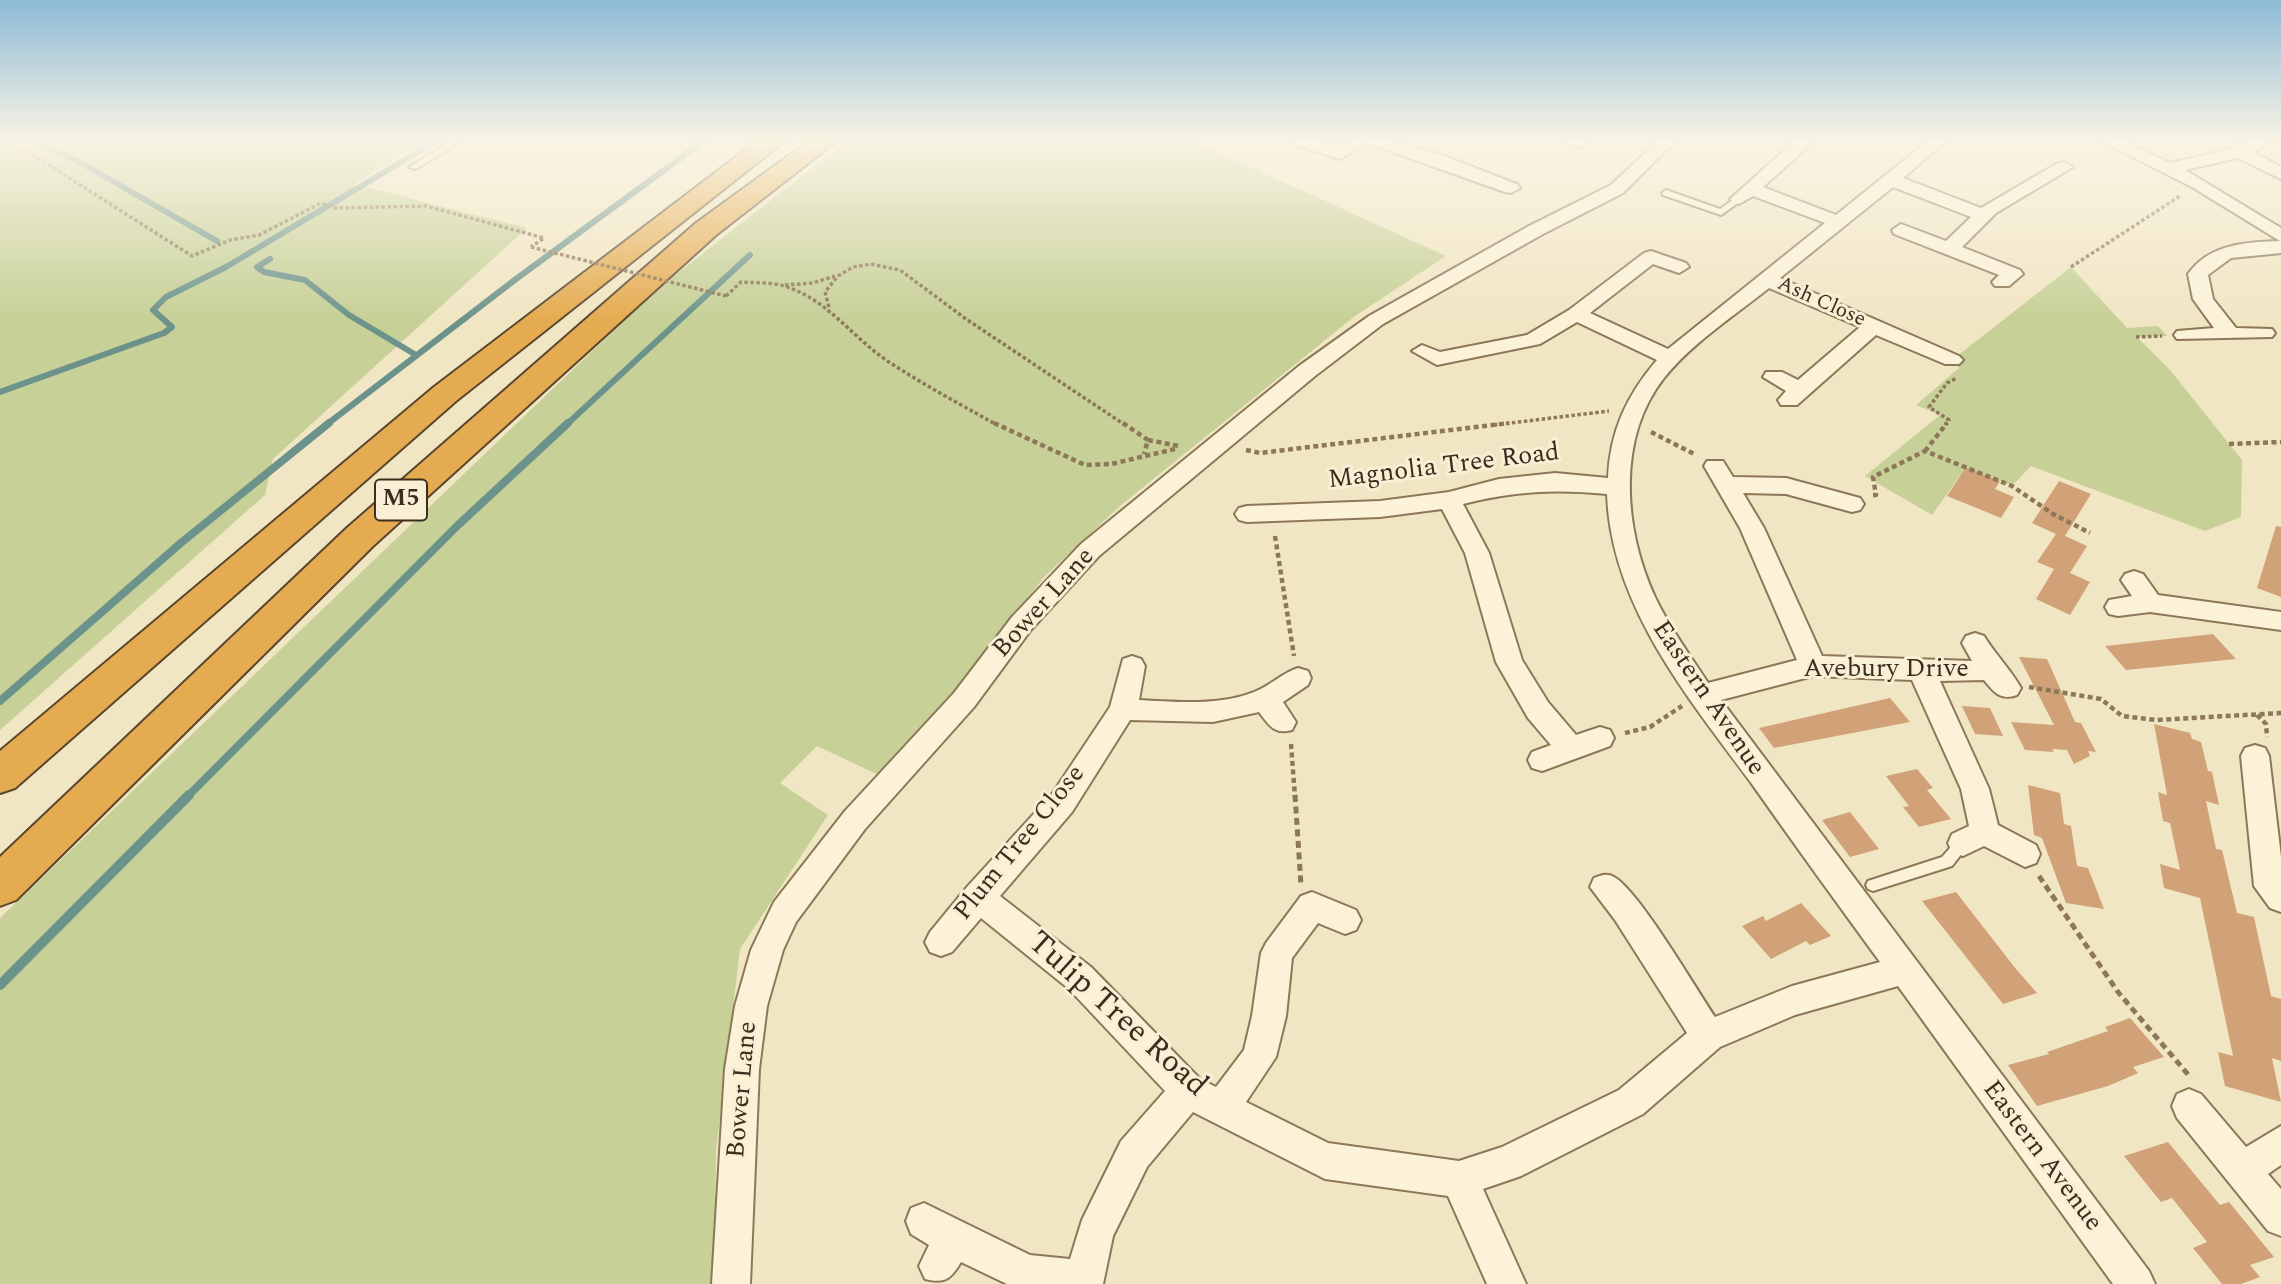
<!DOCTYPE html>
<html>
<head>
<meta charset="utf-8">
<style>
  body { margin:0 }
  canvas { display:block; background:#f1e6c4 }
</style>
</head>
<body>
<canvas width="2281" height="1284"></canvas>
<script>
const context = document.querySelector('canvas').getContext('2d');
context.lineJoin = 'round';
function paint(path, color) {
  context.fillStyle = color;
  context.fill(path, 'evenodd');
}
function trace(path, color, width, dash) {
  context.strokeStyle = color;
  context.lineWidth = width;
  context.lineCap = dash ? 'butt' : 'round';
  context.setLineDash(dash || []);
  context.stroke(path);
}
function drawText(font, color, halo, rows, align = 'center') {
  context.font = font + ' Spectral,serif';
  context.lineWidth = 6;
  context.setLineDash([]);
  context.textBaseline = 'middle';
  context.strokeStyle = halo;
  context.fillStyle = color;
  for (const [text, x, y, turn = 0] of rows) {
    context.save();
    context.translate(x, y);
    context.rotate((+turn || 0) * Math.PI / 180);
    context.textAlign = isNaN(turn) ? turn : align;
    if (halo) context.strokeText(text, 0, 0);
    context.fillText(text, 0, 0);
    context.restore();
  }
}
const green = new Path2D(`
  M0,140H424L354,184L527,228L273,459L265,495L0,730Z
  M848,140H1191L1446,256L1355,316L1120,506L1045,576L885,778L817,746L780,783L828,815L740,949L716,1151L714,1284H0V918L656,290Z
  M2071,267L2127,328L2158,326L2167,336L2137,337L2170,370L2242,460L2241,517L2205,531L2031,466L2012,486L1966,467L1932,515L1865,476L1940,415L1916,405L1959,368L1952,360Z`);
const streamFar2 = new Path2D(`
  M32,140L83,164L217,241
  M270,259L257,267L264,272L305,280L349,315L416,355
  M0,392L164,333L172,327L153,310L166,297L226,267L438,140
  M326,425L516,279L705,140
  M566,425L750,255`);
const streamFar1 = new Path2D(`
  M0,701L182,542L329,423
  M187,797L456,527L568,423`);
const stream = new Path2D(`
  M0,985L189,795`);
const building = new Path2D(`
  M1966,467L2000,481L1995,489L2014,497L2001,518L1947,496Z
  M2059,481L2091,494L2065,536L2087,546L2070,573L2090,582L2070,615L2036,599L2054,569L2037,562L2056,534L2032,523Z
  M2276,526L2281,527V597L2257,588Z
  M2213,634L2236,659L2126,670L2105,646Z
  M2019,657L2047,659L2075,722L2081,723L2096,752L2088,751L2090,756L2074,764L2067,750L2052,749L2054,752L2025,750L2011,722L2054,725Z
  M1890,698L1910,722L1774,748L1759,728Z
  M1962,706L1990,708L2003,736L1975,734Z
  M2154,724L2190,733L2192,739L2201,742L2208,771L2212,772L2219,805L2206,801L2216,849L2222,850L2237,913L2254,917L2271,996L2281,999V1061L2272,1058L2281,1102L2225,1086L2218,1052L2233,1056L2200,898L2164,888L2160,864L2180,870L2170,823L2163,821L2158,792L2167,795Z
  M1917,769L1933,788L1927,790L1951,819L1919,827L1903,807L1909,806L1886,776Z
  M2028,785L2060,793L2064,824L2071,826L2077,866L2088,868L2104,909L2066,903L2042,838L2034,835Z
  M1850,812L1879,849L1850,857L1822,820Z
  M1956,892L2016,969L2037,993L2003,1004L1922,901Z
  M1801,903L1831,936L1810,945L1806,941L1771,959L1742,926L1763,916L1766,921Z
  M2130,1018L2164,1057L2133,1067L2138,1073L2108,1086L2037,1106L2008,1065L2049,1054L2047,1052L2108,1031L2105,1027Z
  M2168,1142L2220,1205L2229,1202L2274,1257L2250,1265L2260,1277L2241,1284H2222L2193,1248L2207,1242L2172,1198L2161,1202L2124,1156Z`);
const pathFar2 = new Path2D(`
  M0,141L33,155L192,256L230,240L259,235L321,203L336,208L426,206L544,238L531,247
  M2071,267L2180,196
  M785,285L813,283L835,276
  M726,296L741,282C755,283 771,282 784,286C827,299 850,335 886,360C922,384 960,404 997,425
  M829,307L825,292L838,276L853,267L871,264L900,270L966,319L1125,425
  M2136,337L2162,336
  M1494,425L1609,411
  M1945,425L1949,420L1929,407L1947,383L1957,378`);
const pathFar1 = new Path2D(`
  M994,423L1085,465L1111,464L1175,449
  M1123,423L1148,440L1144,454
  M1651,432L1696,455
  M1148,440L1179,446
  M2229,444L2281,442
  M1246,450L1260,453L1509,423
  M1925,451L1947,423
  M1873,495H1876L1873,477L1925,451L2012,486L2053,514L2090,533
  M1275,536L1294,656
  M2029,687L2101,699L2122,716L2156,720L2281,713
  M2257,715L2266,724L2267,737
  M1625,733L1650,727L1682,706
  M1291,744L1295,797`);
const path = new Path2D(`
  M1295,795L1301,885
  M2039,876L2118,992L2191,1078`);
const lane = new Path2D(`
  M454,140H464L416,169L409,167Z
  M1666,190L1720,209L1735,198L1742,200L1721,215L1663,195L1662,193Z
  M1963,837L1968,839L1970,843L1952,866L1873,891L1868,889L1866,885L1868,881L1942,857L1958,839Z`);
const street = new Path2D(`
  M1291,140H1315L1338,148C1378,121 1474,169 1517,184L1520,188L1511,193L1505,192L1367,143L1340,159L1293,144Z
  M1562,140H1584L1587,143L1578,148Z
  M1659,140H1676L1623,193L1543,234L1383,324L1315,376L1099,556L1030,631L974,707L865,829L796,922L783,950L767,1006L759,1069L750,1284H712L725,1069L735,1006L751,950L774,902L845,811L954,693L1012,617L1081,544L1299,366L1369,316L1529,226L1611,185Z
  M1796,140H1808L1811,144L1763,187L1836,215L1929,140H1947L1903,178L1981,208L2058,163L2064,162L2073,167L1996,213L1962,247L2020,270L2023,274L2009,286H1995L1992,282L1999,275L1894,234L1892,230L1901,224L1946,241L1971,217L1893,187L1780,278L1959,356L1963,360L1959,364H1945L1876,335L1797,405H1781L1778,400L1786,391L1763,377L1766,372H1782L1798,380L1860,327L1769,288C1734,316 1692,343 1664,378C1616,439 1624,529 1655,597C1669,627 1690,655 1708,683L1797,660L1740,528L1704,466L1707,461H1723L1733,477L1786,478L1860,498L1864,504L1860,510L1852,512L1786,494L1743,493L1764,528L1822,656L1972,661L1962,643L1966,636L1975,633L1984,636C1995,654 2011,670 2021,688L2017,695C2000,701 1994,692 1984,680L1940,681L1989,789L1998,825L2036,845L2040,854L2036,863L2025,867L1984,846L1963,856L1952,852L1948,843L1952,834L1969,826L1961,789L1912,680L1813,676L1721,700L2149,1271L2155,1284H2113L1898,986L1795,1015L1720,1047L1643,1114L1521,1176L1483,1189L1526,1284H1487L1448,1196L1325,1179L1193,1112L1147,1167L1113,1236L1103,1284H1007L961,1262C951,1279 945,1284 925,1279L919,1266L929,1245L911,1234L906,1221L911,1208L924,1203L1030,1255L1070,1259L1082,1220L1121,1141L1165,1091L1069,989L981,918L952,952L941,956L930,952L925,942L930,932L967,887L1052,794L1110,707L1123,659L1132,656L1141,659L1145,666L1139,700C1176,702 1219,706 1254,692C1270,686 1282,673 1298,668L1308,671L1311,678L1308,685L1283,702L1296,722L1292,730C1274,735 1269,725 1259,712L1213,722L1130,720L1072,812L1000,896L1091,967L1200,1079L1216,1087L1244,1050L1252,1016L1261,953L1266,943L1301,896L1312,892L1356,910L1361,920L1356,930L1345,934L1318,923L1292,958L1286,1016L1276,1057L1246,1102L1328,1143L1459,1161L1502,1147L1619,1090L1687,1033L1615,920L1590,887L1594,878C1602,875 1607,873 1614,877C1639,891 1696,989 1715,1017L1792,986L1880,962C1837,903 1794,844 1752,784C1688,697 1611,606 1607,494C1555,489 1514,491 1463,504L1489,553L1522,660L1548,702L1576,735L1600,727L1610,730L1614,738L1610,746L1542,771L1532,768L1528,760L1532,752L1551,745L1528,718L1496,662L1465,553L1442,509L1380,517L1247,522L1239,520L1235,514L1239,508L1247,506L1380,501L1449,492L1499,479L1555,473L1608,478C1610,431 1627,395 1657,360L1577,322L1540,344L1437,365L1412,351L1422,345L1440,352L1527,335L1569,310L1644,253L1651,251L1686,263L1689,267L1679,273L1653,264L1590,313L1668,349L1825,223L1753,196L1739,204L1730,199Z
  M2099,140H2121L2170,163L2234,148L2252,140H2273L2253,152L2281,167V179L2238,158L2185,170L2281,228V253L2231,258L2208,275L2213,299L2236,328L2272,329L2275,333L2272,337L2177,339L2174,335L2177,331L2214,328L2193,299L2188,274C2209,244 2246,242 2280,241L2192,187Z
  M2134,571L2143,574L2158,595L2281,612V630L2150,612L2118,616L2109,614L2105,607L2109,600L2132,596L2121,580L2125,574Z
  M2255,745L2265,748L2269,756L2281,857V912L2270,908L2254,886L2241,756L2245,748Z
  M2189,1089L2201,1094L2246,1147L2281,1126V1165L2268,1174L2281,1189V1236L2268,1231L2177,1118L2172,1106L2177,1094Z`);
const highway = new Path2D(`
  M758,140H786L456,401L15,788L0,793V751L434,387Z
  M810,140H838L716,235L373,546L16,900L0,906V857L347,528L696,223Z`);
const pathBridge = new Path2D(`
  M531,247L726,296`);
const farStreetnames = [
  ["Ash Close",1821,303,24]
];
const shields = [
  [401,500,52]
];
const shieldNames = [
  ["M5",401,500]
];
const streetNames = [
  ["Magnolia Tree Road",1444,468,-7],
  ["Bower Lane",1045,604,-48],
  ["Avebury Drive",1886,671],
  ["Eastern Avenue",1707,699,56],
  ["Plum Tree Close",1021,844,-51],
  ["Bower Lane",744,1090,-85],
  ["Eastern Avenue",2041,1157,53]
];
const nearStreetnames = [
  ["Tulip Tree Road",1116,1016,42]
];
paint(green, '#c6d097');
trace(streamFar2, '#6c938b', 6);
trace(streamFar1, '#6c938b', 8);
trace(stream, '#6c938b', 10);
paint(building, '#d1a177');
trace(lane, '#8d7759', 4);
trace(street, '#8d7759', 4);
trace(highway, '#5a452d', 4);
trace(pathFar2, '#8d7759', 3.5, [3.5, 2.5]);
trace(pathFar1, '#8d7759', 4.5, [5, 3.5]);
trace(path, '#8d7759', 5, [7, 4.5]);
paint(lane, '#fbf2d8');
paint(street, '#fbf2d8');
paint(highway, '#e5ab50');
trace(pathBridge, '#8d7759', 3.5, [3.5, 2.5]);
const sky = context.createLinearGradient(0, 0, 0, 320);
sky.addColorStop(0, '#8dbad6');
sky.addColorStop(0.44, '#f9f4e4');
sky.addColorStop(1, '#f9f4e400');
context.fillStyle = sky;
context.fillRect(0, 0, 2281, 320);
drawText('21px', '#3c2e1e', '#f8efd4', farStreetnames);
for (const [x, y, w] of shields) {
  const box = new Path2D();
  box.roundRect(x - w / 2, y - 20.5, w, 41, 5);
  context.fillStyle = '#f8efd4';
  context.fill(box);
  trace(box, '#3c2e1e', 2);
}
drawText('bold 24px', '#3c2e1e', null, shieldNames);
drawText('26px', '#3c2e1e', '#f8efd4', streetNames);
drawText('32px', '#3c2e1e', '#f8efd4', nearStreetnames);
</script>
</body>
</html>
